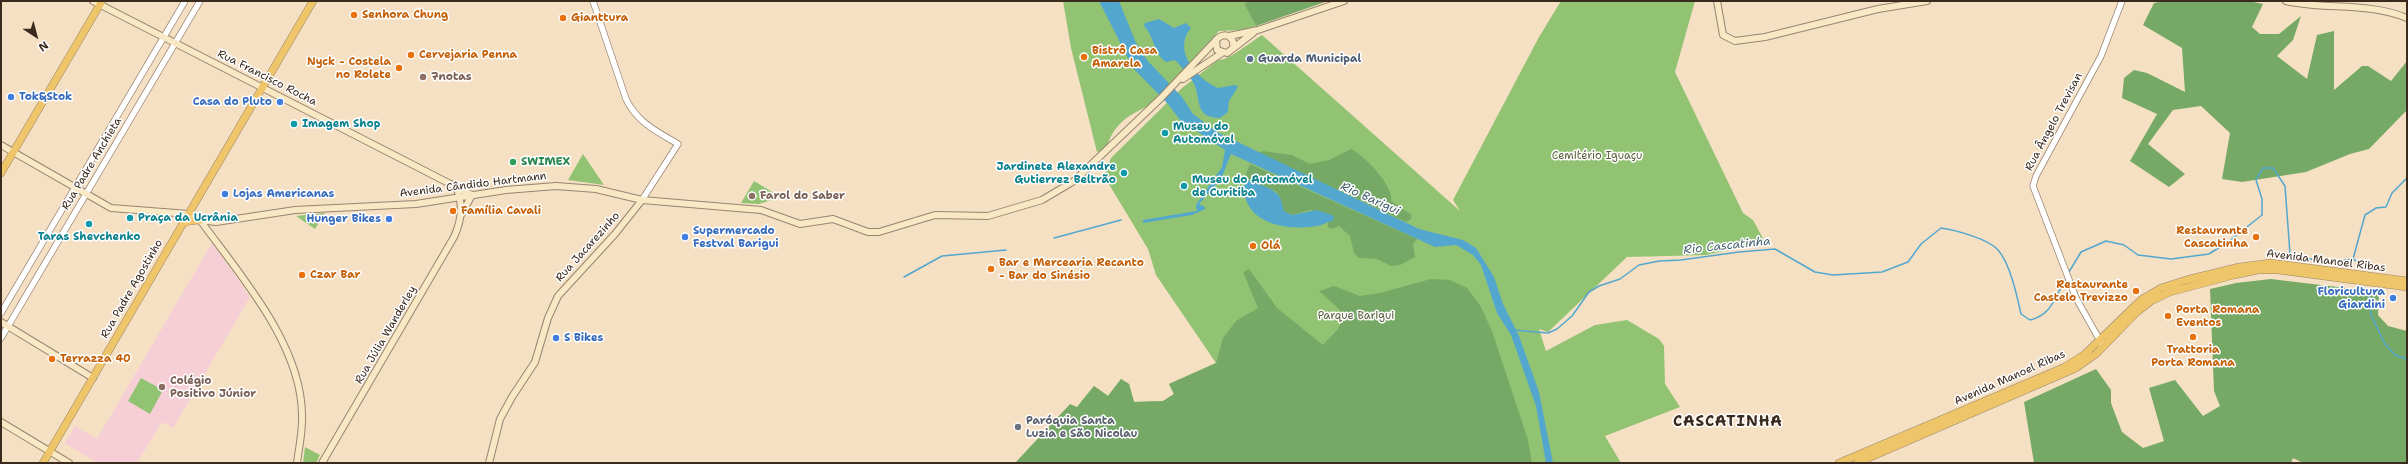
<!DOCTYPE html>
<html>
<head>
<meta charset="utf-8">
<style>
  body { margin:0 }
  #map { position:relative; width:2408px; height:464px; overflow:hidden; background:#f5e0c4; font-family:"Shantell Sans",sans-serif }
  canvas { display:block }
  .frame { position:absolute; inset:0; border:2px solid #3b2a1e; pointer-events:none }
  .north { position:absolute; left:16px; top:16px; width:40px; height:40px; -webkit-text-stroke:3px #fff; paint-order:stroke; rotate:144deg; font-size:11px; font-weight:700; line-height:16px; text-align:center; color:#3b2a1e }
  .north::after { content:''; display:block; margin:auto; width:14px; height:18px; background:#3b2a1e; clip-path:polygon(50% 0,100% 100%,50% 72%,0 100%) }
</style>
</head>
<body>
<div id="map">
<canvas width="2408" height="464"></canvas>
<div class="frame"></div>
<div class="north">N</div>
</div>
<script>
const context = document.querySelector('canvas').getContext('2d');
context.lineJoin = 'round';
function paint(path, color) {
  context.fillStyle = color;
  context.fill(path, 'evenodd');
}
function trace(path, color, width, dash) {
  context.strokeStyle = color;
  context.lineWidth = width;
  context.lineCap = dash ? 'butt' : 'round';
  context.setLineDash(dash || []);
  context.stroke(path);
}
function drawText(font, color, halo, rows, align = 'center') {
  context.font = font + ' "Shantell Sans",sans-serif';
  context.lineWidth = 3;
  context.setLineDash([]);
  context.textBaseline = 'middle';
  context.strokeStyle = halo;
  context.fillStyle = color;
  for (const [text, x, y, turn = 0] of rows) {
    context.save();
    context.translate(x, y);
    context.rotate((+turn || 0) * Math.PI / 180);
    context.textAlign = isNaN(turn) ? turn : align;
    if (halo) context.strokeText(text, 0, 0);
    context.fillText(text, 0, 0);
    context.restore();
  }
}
const built = new Path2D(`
  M212,243L250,297L173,428L162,422L137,463H97L65,443L75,426L97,439Z`);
const green = new Path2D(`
  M1063,1H1248L1244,4L1256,26L1243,30L1219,31L1151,105C1131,113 1111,125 1107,149L1097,152L1071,48Z
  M1561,1H1695L1675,72L1743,213L1753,220L1765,242L1706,255L1627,257L1548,332L1539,329L1546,351L1595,325L1627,320L1659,339L1664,346L1665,384L1680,407L1605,436L1621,463H1017L1077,407L1094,386L1108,396L1121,379L1129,384L1134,402L1163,401L1174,394L1169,384L1216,363L1156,275L1148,249L1104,176L1111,158L1182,88L1218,60C1228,61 1252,41 1262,35L1460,211L1453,200L1539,37Z
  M583,154L604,185L568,180Z
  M754,181L781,197L759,204L741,203Z
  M325,213L315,229L296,216Z
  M141,378L163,390L150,414L128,401Z
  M305,447L320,455L316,463H303Z`);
const forest = new Path2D(`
  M1248,1H1328L1256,26L1244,4Z
  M2164,1H2249L2263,4L2252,27L2260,34H2279L2301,16L2293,40L2277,56L2307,79L2317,35L2334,31V90L2362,66H2368L2391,81L2407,61V110L2369,149L2350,154L2306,172L2242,182L2222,179L2230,133L2201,106L2173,110L2148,144L2185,174L2169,187L2130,161L2157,114L2122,98L2124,78L2134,70L2147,73L2185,92L2182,48L2143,25L2154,3Z
  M1351,149C1364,155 1394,186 1391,201L1412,215L1411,219L1406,222L1259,153L1262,151L1292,155L1310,164L1329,160Z
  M1250,164L1417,239L1413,244L1415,257L1400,265L1391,266L1377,259L1359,258L1354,253L1350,236L1339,226L1332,229L1328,227V214L1310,210L1292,215L1284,211C1280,204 1282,196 1275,191C1265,184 1252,188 1246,174Z
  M1249,269L1277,308L1323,345L1338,329L1343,318L1340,310L1319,291L1334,286L1360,296L1380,293L1431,279L1450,280L1467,288L1480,305L1492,331L1528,440L1532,463H1015L1070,404L1077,407L1094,386L1108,396L1121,379L1129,384L1134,402L1163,401L1174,394L1169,384L1216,363L1223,338L1236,321L1258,308L1243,272Z
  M2271,279L2379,292L2378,315L2388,326L2407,331V463H2303L2293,458L2291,463H2034L2024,402L2096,369L2111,390V403L2122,432L2143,448L2164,441L2149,388L2175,380L2203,416L2220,406L2214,391L2210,289L2236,283Z`);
const water = new Path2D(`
  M1099,1H1119L1136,43L1147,60L1182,97L1193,114L1217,132L1419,229L1463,240L1476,248L1494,277L1503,304L1519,336L1539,392L1553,463H1546L1536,406L1511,335L1497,313L1481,265L1473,255L1456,245L1435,247L1231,154L1221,179L1199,204L1205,207V209L1192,215L1143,223V220L1197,211L1196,205L1222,167L1225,150L1180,120L1168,104L1133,68Z
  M1159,19L1174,28L1186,23L1191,28C1172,50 1196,78 1218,88L1235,85L1238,87L1229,101L1228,112L1220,118C1193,118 1202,98 1193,82C1189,75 1182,68 1177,62L1174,60L1167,62C1156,59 1153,34 1144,26L1145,23Z
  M1249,180C1258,185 1273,187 1279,196C1282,200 1282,206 1284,211L1292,215L1317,210L1334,216L1333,221C1328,221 1324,225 1317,226C1286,231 1242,224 1244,184Z`);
const stream = new Path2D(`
  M1054,238L1121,220
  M2353,259L2365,215L2376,208L2386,207L2392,193L2407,178
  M2069,272L2081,252L2106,241L2124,245L2138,255L2171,259L2209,254L2228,242L2262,215V199L2256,180L2263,168H2273L2285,186L2290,254C2310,260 2332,264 2353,259L2365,266
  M904,277L942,256L1006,250
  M2368,292L2371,315L2385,344L2395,355L2407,359
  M1514,330L1548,333L1557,329L1572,316L1589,292L1599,286L1620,279L1639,265L1659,261L1681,260L1739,252L1775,249L1815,272L1833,275L1882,272L1908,262L1921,244L1941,228C1955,230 1989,239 1998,250C2010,263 2017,296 2021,314L2030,320C2052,315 2054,298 2065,280`);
const tertiary = new Path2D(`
  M593,1L626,99C637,122 656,131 678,144L642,200
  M1,313L185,1
  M1,338L200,1
  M2103,346L2076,298L2033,186L2036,176L2101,56L2122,1`);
const secondary = new Path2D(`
  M93,1L472,195
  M1717,1L1723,35L1735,41L1765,37L1878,9L1927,1
  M2286,1C2326,10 2368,2 2407,18
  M1229,36L1258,30L1344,1
  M1216,40L1217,50L1227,53L1253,33
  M1183,79L1222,53
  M1,145L111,208L189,214L200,220C240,275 301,344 302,414C303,430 299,447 297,463
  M461,215L472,195
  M200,220L216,222L295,210L416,204L506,190L556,186L596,189L642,200L761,210L800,224L833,219L868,232H879L935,215L988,216L1042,200L1074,181L1161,98L1218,38C1226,32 1235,37 1233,48
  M1,322L93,378
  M1,422L69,463
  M322,463L454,237C462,220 464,203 455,185
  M489,463L500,419L512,397L535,362L548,318L558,296L615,234L642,200`);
const primary = new Path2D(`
  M1,173L102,1
  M183,224L189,221L200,220
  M43,463L313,1
  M1839,463L2065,367L2085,354L2141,300L2161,288L2186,280L2239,267L2271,263L2407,281
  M1857,463L2076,368L2096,354L2137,312L2151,301L2170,292L2234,275L2258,270H2278L2407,287`);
const markers = [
  [354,15,4,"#e8710a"],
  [563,18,4,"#e8710a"],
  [411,55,4,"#e8710a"],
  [1084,57,4,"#e8710a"],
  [1250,59,4,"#5c6f8a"],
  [399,68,4,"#e8710a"],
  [423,77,4,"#8d6e63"],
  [11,97,4,"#3f7fe0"],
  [280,102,4,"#3f7fe0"],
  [294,124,4,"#0f9aa8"],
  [1165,133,4,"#0f9aa8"],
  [513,162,4,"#2e9e5b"],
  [1124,173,4,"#0f9aa8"],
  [1184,186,4,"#0f9aa8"],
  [225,194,4,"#3f7fe0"],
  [752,196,4,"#8d6e63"],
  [453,211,4,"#e8710a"],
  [130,218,4,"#0f9aa8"],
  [389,219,4,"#3f7fe0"],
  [89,224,4,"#0f9aa8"],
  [685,237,4,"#3f7fe0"],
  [2256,237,4,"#e8710a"],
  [1253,246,4,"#e8710a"],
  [991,269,4,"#e8710a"],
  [302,275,4,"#e8710a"],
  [2136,291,4,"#e8710a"],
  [2393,298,4,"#3f7fe0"],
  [2168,316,4,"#e8710a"],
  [2193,337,4,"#e8710a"],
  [556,338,4,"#3f7fe0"],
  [52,359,4,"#e8710a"],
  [162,387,4,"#8d6e63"],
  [1018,427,4,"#6b7280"]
];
const foodNames = [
  ["Senhora Chung",362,15],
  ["Gianttura",571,18],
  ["Bistrô Casa",1092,51],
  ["Amarela",1092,64],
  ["Cervejaria Penna",419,55],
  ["Nyck - Costela",391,62,"right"],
  ["no Rolete",391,75,"right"],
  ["Família Cavali",461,211],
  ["Restaurante",2248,231,"right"],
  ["Cascatinha",2248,244,"right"],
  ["Olá",1261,246],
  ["Bar e Mercearia Recanto",999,263],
  ["- Bar do Sinésio",999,276],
  ["Czar Bar",310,275],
  ["Restaurante",2128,285,"right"],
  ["Castelo Trevizzo",2128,298,"right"],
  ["Porta Romana",2176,310],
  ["Eventos",2176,323],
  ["Trattoria",2193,350,"center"],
  ["Porta Romana",2193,363,"center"],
  ["Terrazza 40",60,359]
];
const serviceNames = [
  ["Guarda Municipal",1258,59]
];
const educationNames = [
  ["7notas",431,77],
  ["Farol do Saber",760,196],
  ["Colégio",170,381],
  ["Positivo Júnior",170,394]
];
const streetNames = [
  ["Rua Francisco Rocha",267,78,27],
  ["Rua Ângelo Trevisan",2054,122,-62],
  ["Rua Padre Anchieta",92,164,-59],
  ["Avenida Cândido Hartmann",473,185,-7],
  ["Rua Jacarezinho",588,247,-48],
  ["Avenida Manoel Ribas",2326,261,7],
  ["Rua Padre Agostinho",132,289,-60],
  ["Rua Júlia Wanderley",386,335,-60],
  ["Avenida Manoel Ribas",2010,378,-24]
];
const shopNames = [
  ["Tok&Stok",19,97],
  ["Casa do Pluto",272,102,"right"],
  ["Lojas Americanas",233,194],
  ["Hunger Bikes",381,219,"right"],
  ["Supermercado",693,231],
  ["Festval Barigui",693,244],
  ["Floricultura",2385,292,"right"],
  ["Giardini",2385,305,"right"],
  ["S Bikes",564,338]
];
const cultureNames = [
  ["Imagem Shop",302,124],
  ["Museu do",1173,127],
  ["Automóvel",1173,140],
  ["Jardinete Alexandre",1116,167,"right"],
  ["Gutierrez Beltrão",1116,180,"right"],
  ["Museu do Automóvel",1192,180],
  ["de Curitiba",1192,193],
  ["Praça da Ucrânia",138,218],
  ["Taras Shevchenko",89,237,"center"]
];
const parkNames = [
  ["Cemitério Iguaçu",1597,156],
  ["Parque Barigui",1356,316]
];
const leisureNames = [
  ["SWIMEX",521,162]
];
const worshipNames = [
  ["Paróquia Santa",1026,421],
  ["Luzia e São Nicolau",1026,434]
];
const waterNames = [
  ["Rio Barigui",1370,199,24],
  ["Rio Cascatinha",1727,246,-6]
];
const districtNames = [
  ["CASCATINHA",1728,422]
];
paint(built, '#f6cfd6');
paint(green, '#92c373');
paint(forest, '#75a965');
paint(water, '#53a7ce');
trace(stream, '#53a7ce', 1.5);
trace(tertiary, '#988571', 7);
trace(secondary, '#988571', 8);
trace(primary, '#988571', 8);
trace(tertiary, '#fff', 5.5);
trace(secondary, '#f8e8c3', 6);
trace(primary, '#eec569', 7);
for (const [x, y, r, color] of markers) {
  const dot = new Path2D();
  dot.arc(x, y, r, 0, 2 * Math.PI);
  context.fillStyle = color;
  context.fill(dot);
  trace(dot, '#fff', 1.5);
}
drawText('bold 11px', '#c56008', '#fff', foodNames, 'left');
drawText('bold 11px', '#4e5e75', '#fff', serviceNames, 'left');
drawText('bold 11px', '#785e54', '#fff', educationNames, 'left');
drawText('11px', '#3b2a1e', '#fff', streetNames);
drawText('bold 11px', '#366cbe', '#fff', shopNames, 'left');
drawText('bold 11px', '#0d838f', '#fff', cultureNames, 'left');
drawText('11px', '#59603c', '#fff', parkNames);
drawText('bold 11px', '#27864d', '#fff', leisureNames, 'left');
drawText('bold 11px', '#5b616d', '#fff', worshipNames, 'left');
drawText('italic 12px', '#46626d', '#fff', waterNames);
context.letterSpacing = '1px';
drawText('bold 15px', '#3b2a1e', '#fff', districtNames);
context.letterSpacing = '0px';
</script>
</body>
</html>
